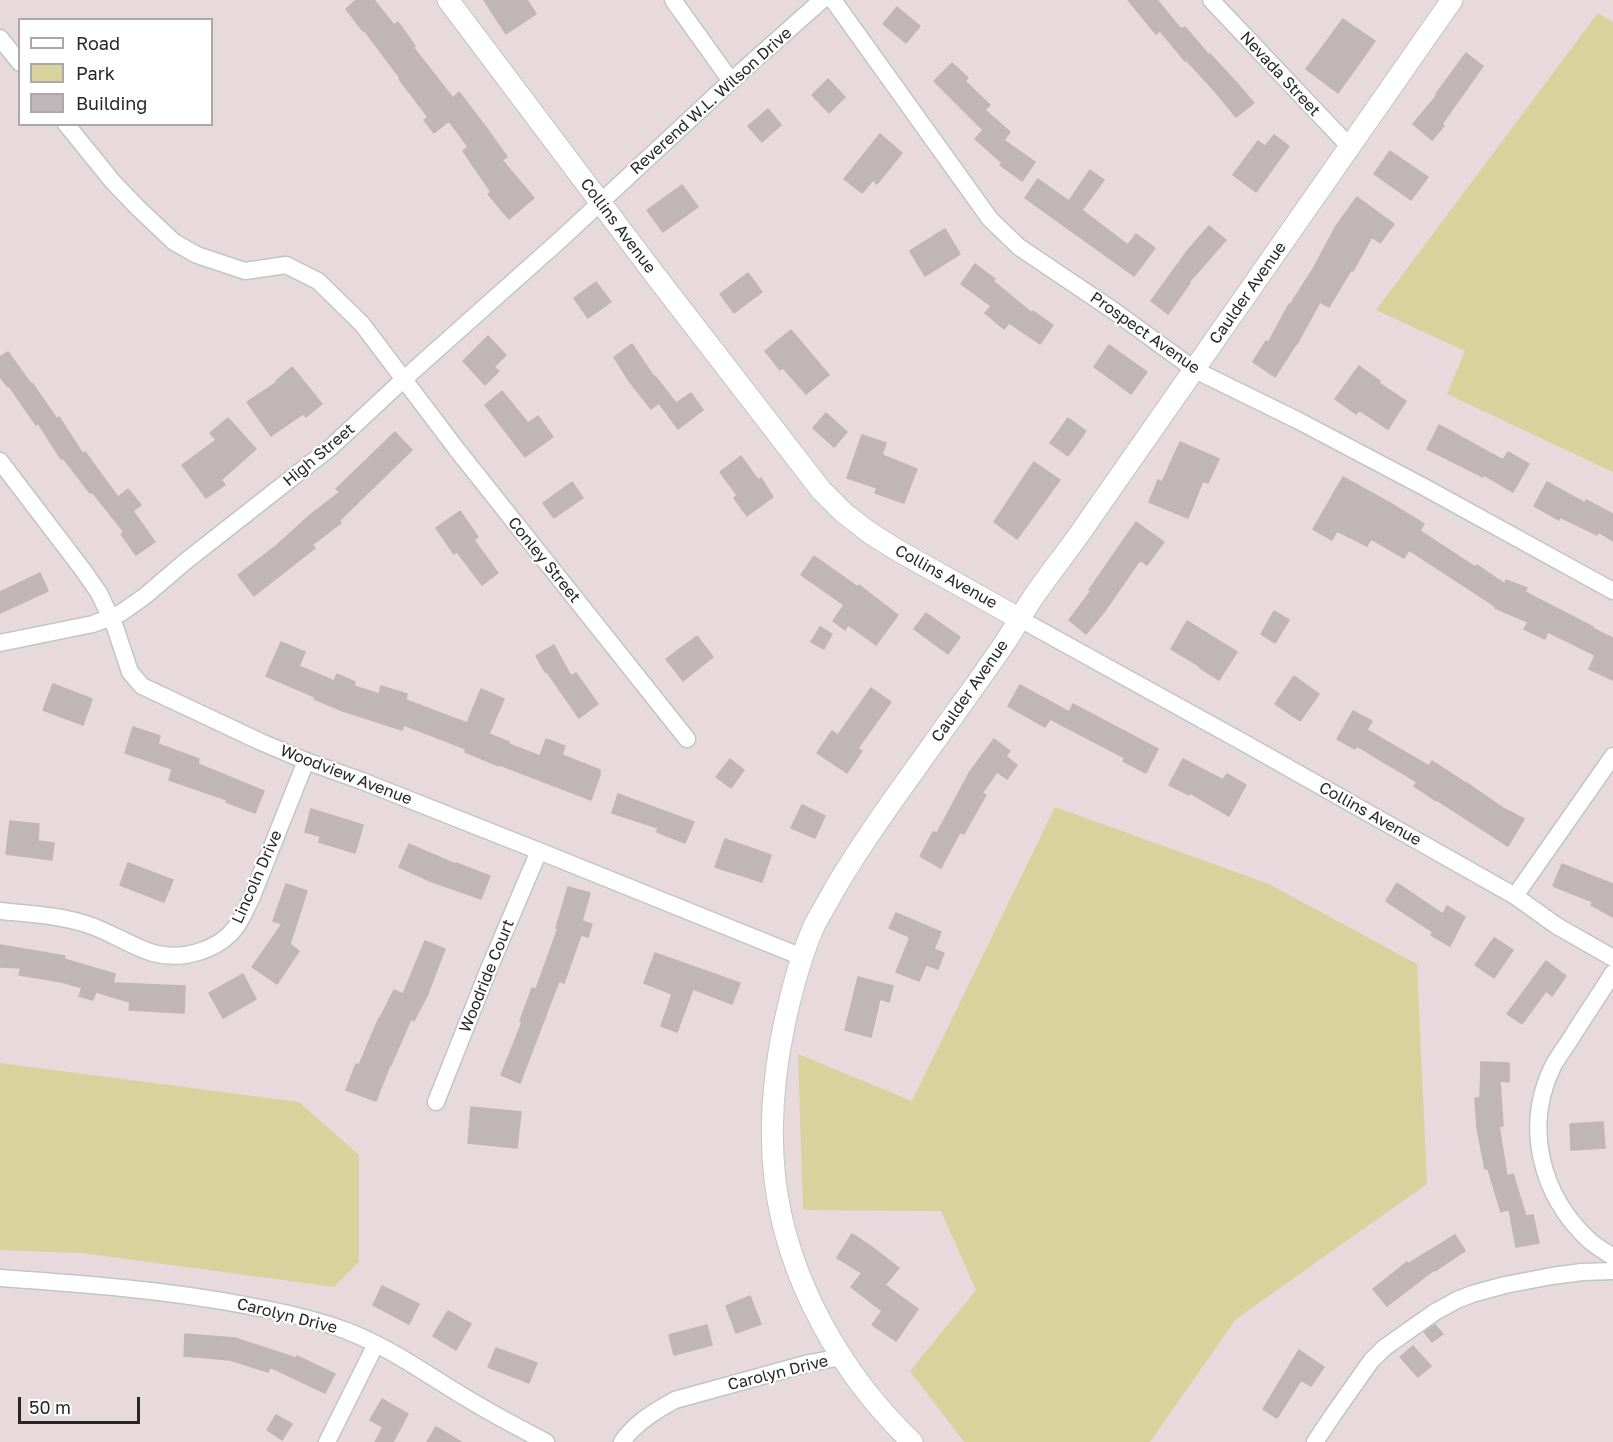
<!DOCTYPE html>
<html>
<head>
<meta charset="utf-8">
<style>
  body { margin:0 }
  #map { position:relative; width:1613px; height:1442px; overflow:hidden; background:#e8dadc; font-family:"Golos Text",sans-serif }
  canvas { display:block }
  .legend { position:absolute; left:18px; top:18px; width:195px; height:108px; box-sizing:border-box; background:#fff; border:2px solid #a9a9a9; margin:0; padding:8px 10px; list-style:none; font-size:18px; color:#272727 }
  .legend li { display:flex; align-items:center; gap:12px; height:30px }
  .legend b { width:30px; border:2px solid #a9a9a9 }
  .scale { position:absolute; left:18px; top:1397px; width:122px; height:27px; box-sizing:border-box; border:3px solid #272727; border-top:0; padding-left:8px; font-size:18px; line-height:21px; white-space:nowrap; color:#272727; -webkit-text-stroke:4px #fff; paint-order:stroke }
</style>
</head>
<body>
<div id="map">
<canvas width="1613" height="1442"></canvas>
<ul class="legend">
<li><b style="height:8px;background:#fff"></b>Road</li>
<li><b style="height:16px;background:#d8d39c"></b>Park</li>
<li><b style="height:16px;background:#c0b6b7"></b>Building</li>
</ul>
<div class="scale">50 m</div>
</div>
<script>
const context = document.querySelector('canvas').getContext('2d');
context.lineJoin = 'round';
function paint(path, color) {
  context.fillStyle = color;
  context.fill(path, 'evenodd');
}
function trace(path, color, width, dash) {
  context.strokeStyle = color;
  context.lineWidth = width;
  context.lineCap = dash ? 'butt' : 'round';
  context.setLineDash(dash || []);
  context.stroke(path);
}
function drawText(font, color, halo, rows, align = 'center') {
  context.font = font + ' "Golos Text",sans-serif';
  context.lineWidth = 4.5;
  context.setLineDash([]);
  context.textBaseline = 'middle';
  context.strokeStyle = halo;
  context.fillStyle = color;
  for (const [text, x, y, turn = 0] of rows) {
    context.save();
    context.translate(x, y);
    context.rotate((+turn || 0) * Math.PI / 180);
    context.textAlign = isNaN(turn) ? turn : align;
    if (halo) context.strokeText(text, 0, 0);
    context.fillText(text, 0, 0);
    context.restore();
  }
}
const green = new Path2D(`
  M1598,13L1613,22V472L1447,394L1465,351L1376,310Z
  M1055,807L1269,884L1417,964L1427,1184L1236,1319L1150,1442H964L910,1371L976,1290L941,1211L803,1210L798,1054L912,1101Z
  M0,1063L299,1102L359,1155V1262L334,1287L82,1253L0,1250Z`);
const building = new Path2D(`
  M356,0H374L394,25L398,22L415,46L413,47L453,98L459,92L488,130L507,157L502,160L534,198L509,219L488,194L491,192L463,151L468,147L449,121L434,133L424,120L428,117L399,79L400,78L364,30L363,31L346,9Z
  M484,0H527L536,14L506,34Z
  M1128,0H1157L1181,29L1185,27L1209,55L1210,54L1236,82L1254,103L1236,117L1212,88L1186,60L1185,61L1160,31L1156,34Z
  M897,7L920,26L906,43L883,24Z
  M1343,19L1375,41L1338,93L1306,69Z
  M1466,53L1483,66L1442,124L1444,126L1432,140L1413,124L1437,95L1436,94Z
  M952,63L968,78L965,81L990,105L985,110L1010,132L1004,140L1035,162L1022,181L1000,165L1002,163L975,139L983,130L934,81Z
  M828,79L845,97L829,113L812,95Z
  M768,109L781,125L762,142L748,126Z
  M880,134L902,153L877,184L873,180L862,193L844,179Z
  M1274,135L1289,146L1256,192L1233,175L1258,141L1265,146Z
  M1390,151L1428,177L1411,200L1374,174Z
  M1090,170L1104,180L1082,210L1128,245L1136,234L1155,248L1134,276L1025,198L1038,179L1069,201Z
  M682,185L698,207L663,232L647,210Z
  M1357,197L1394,224L1380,243L1372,237L1353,271L1351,270L1329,307L1320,302L1297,344H1296L1275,377L1253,362L1266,341L1268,343L1289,304L1290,305L1313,269L1336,226Z
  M1209,226L1226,240L1189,282L1190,283L1168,314L1151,301L1188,250Z
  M945,229L960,254L925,276L910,251Z
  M975,264L995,279L993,281L1032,313L1033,311L1053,325L1040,344L1009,323L1004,329L985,313L991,306L961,284Z
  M748,273L762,292L734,313L720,294Z
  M596,282L611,302L588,318L574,298Z
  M791,330L829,375L806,394L783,368L780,370L765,351Z
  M488,336L506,355L494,367L499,371L485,385L463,361Z
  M632,344L654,377L655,376L676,403L691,393L703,410L678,429L659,403L651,409L629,381L614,357Z
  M1109,345L1147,372L1131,394L1094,367Z
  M8,352L31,384L32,383L57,419L59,417L83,454L85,452L118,497L128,489L141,505L133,511L155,542L136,555L121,534L124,532L92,492L90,493L63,458L61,459L38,423L36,425L9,386L8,387L0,377V357Z
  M1359,366L1380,381L1379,383L1406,401L1388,429L1359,410L1356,414L1335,399Z
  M292,367L322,404L306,417L303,414L271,436L247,402L277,382L276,381Z
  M502,391L528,423L538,416L553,437L525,457L485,405Z
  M826,413L847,432L834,447L813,428Z
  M228,418L256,449L221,480L225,485L206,498L182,465L216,440L210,433Z
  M1068,418L1086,431L1068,456L1050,443Z
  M1439,425L1503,460L1508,452L1529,464L1513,492L1484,475L1483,477L1427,449Z
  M395,432L412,450L339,521L341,523L312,545L315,548L254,596L238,575L277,545L310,515L340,492L336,489Z
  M862,435L886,443L882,455L917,469L904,503L875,493L877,488L847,478Z
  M1180,442L1219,459L1208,483L1203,481L1188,518L1149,502L1158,480L1162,482Z
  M741,456L758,480L761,478L773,497L747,516L734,498L737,495L720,472Z
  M1034,462L1060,480L1017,539L994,522Z
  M1343,477L1390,503L1424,524L1420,531L1475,567L1477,565L1505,584L1506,580L1527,588L1525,592L1593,627L1592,628L1613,638V680L1589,669L1595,655L1548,632L1545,639L1524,629L1528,622L1495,608V606L1409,550L1404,558L1371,539L1367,546L1337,531L1332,540L1313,529Z
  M572,482L583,498L554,518L543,503Z
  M1547,482L1585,503L1586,500L1613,514V541L1599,532L1597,535L1560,517L1559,520L1534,506Z
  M460,511L478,537L474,540L498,573L482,585L457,552L454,554L436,528Z
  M1136,522L1164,542L1147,565L1140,560L1104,612L1086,634L1069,620L1091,591L1089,590Z
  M814,556L858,587L859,585L898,615L876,645L848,625L845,630L833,621L844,605L801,575Z
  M40,573L48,591L0,613V592Z
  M1274,611L1289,620L1275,643L1261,634Z
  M926,613L960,637L948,654L914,629Z
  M1187,621L1237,652L1219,680L1200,668L1201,667L1171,649Z
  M820,627L832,634L824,649L811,642Z
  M697,636L713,657L683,681L666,659Z
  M281,642L305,652L299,666L334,681L337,674L355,682L354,686L379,694L381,686L407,694L406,700L467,723L481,689L504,699L489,734L509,742V744L540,756L546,739L565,746L562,755L600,770V775L591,800L500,765L499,766L465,752L466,749L404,725L402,730L343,711L314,699L315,697L266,676Z
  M554,645L571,676L576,673L598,704L579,718L547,672H545L536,656Z
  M1294,676L1319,694L1300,721L1275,704Z
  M53,684L92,699L83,725L43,710Z
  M1020,685L1069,712L1073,704L1158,749L1146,773L1123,761L1125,758L1050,719L1045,727L1008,706Z
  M871,688L891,702L858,748L862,751L847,773L817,753L832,731L838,735Z
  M1353,711L1372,721L1367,730L1429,766L1432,761L1467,784V783L1503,808L1524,819L1508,846L1437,800L1436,801L1414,786L1417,782L1357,746L1355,749L1337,739Z
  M133,727L160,736L158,744L199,759L198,764L264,791L255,813L226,802L227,800L169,780L172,769L125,753Z
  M994,739L1010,751L1006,756L1017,765L1007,779L997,772L982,793L986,795L964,834L960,832L941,868L920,856L933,832L937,833L969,773Z
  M730,759L744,770L731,788L716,777Z
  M1183,759L1223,780L1227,774L1246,785L1229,816L1190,793L1189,795L1169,785Z
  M618,794L694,822L685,843L657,832L658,828L612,813Z
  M802,805L825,816L815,838L791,828Z
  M311,809L363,825L355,853L319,842L320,836L305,832Z
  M10,821L39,824L38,841L54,843L52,860L6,854Z
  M725,839L771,855L762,882L715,867Z
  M409,844L455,864L456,863L490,876L481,899L430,881L399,867Z
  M128,863L173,880L164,902L120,885Z
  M1562,864L1613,884V917L1591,905L1593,902L1553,886Z
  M1397,883L1443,914L1447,906L1465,917L1450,946L1431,935L1433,932L1386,901Z
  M286,884L307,891L290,944L299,951L277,984L252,967L282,924L273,921Z
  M568,887L590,893L582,921L592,924L588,937L581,935L564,983L559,981L520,1083L501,1075L522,1022L520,1021L532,988L536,989L558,928H556Z
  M896,913L941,932L934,949L944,953L938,969L926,965L919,981L896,972L910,937L889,928Z
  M1494,938L1513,950L1494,978L1475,965Z
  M425,941L445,949L427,996L414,1021L411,1019L391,1065H390L376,1101L346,1090L356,1064L359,1065L379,1018H380L394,990L403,994Z
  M0,945L65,956L64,959L115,974L113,983L185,986L184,1013L129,1010L130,1002L96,992L93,1000L79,996L82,988L62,982L19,975L21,968L0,967Z
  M655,953L740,983L732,1004L693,989L677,1032L661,1026L672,994L644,983Z
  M1546,961L1566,976L1552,996L1546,991L1522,1024L1507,1014Z
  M243,974L256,999L223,1018L209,993Z
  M858,977L893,986L889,1002L880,999L871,1037L845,1030Z
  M1481,1062L1509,1063V1082L1500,1081L1503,1126H1499L1507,1176L1513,1174L1526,1216L1533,1215L1539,1243L1516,1247L1509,1209L1501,1212L1488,1169H1485L1477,1128L1475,1098H1480Z
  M471,1107L521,1112L517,1148L468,1143Z
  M1603,1122L1605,1148L1571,1150L1570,1124Z
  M852,1234L872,1247L899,1268L885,1285L918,1309L896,1341L872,1325L882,1311L851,1287L862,1273L837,1258Z
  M1455,1235L1465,1251L1435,1271L1434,1270L1387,1306L1373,1289L1407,1262L1408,1264Z
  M382,1286L419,1304L409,1324L373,1305Z
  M750,1296L761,1324L736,1333L726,1306Z
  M448,1311L471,1324L456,1350L433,1336Z
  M707,1325L712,1345L674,1355L669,1335Z
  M1435,1325L1443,1334L1432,1342L1424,1332Z
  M185,1334L235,1338L296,1358L297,1356L335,1374L325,1393L270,1367L268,1372L230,1360L184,1356Z
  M1413,1346L1431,1366L1418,1377L1400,1357Z
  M496,1348L537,1363L529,1383L488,1367Z
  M1299,1350L1324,1367L1311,1386L1301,1380L1277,1418L1263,1409Z
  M382,1399L408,1414L393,1442H375L383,1427L370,1420Z
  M276,1415L292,1424L282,1440L267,1430Z
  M436,1427L461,1442H427Z`);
const minor = new Path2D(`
  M673,0L731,81
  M833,0L990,219L1019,247L1114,311L1195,370L1299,421L1426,488L1613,591
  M1211,0L1350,147
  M0,38L20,63
  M66,124L113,182L138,208L174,242L197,255L245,271L286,265L318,281L362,324L458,451L687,739
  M0,461L83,570L99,593L115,627L130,672L142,686L261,742L306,761L362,781L539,851L802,957
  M1020,619L1248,745L1515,896L1557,926L1613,958
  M0,643L93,624L121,613L145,596L186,561L330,448L404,379L560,240L731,81L822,0
  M1515,896L1613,756
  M0,911C29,914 58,915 86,924C109,931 130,946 153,953C181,961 218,951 236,927C242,919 246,908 251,899L306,761
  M1613,973C1600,994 1586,1014 1573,1035C1567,1045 1559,1055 1553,1066C1523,1127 1541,1196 1590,1241C1597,1247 1606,1252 1613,1257
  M436,1102L488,971L539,851
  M0,1278C84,1284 167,1290 250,1306C282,1312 316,1319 347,1331C394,1349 434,1380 478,1405C500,1418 523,1430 546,1442
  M327,1442L376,1344
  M622,1442C635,1423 655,1411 675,1400L809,1363L842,1357
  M1315,1442L1333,1415L1371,1361L1384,1348L1435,1312L1457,1300L1472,1294L1505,1285L1552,1276L1582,1272L1613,1271`);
const tertiary = new Path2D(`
  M448,0L655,275L821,490L844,513L870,533L897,550L1020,619
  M912,1442C841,1374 787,1279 775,1180C769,1128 774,1072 785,1021C792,989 801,956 814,926C820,914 828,902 834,890C864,839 899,792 933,744C958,709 984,674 1008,638C1016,625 1024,611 1032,599C1047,577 1063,557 1078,536L1452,0`);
const streetNames = [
  ["Nevada Street",1280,74,47],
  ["Reverend W.L. Wilson Drive",711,101,-42],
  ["Collins Avenue",618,226,53],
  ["Caulder Avenue",1248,293,-55],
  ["Prospect Avenue",1145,333,35],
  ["High Street",319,455,-40],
  ["Conley Street",544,560,51],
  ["Collins Avenue",946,577,29],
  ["Caulder Avenue",970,691,-55],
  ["Woodview Avenue",346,775,21],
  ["Collins Avenue",1370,814,29],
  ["Lincoln Drive",257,877,-66],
  ["Woodride Court",487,976,-68],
  ["Carolyn Drive",287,1316,14],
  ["Carolyn Drive",778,1373,-14]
];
paint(green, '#d8d39c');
paint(building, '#c0b6b7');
trace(building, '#c3b4b6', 1.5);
trace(minor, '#bcc7c8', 19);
trace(tertiary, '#bcc7c8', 23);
trace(minor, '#fff', 16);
trace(tertiary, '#fff', 21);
drawText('16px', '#272727', '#fff', streetNames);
</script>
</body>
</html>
